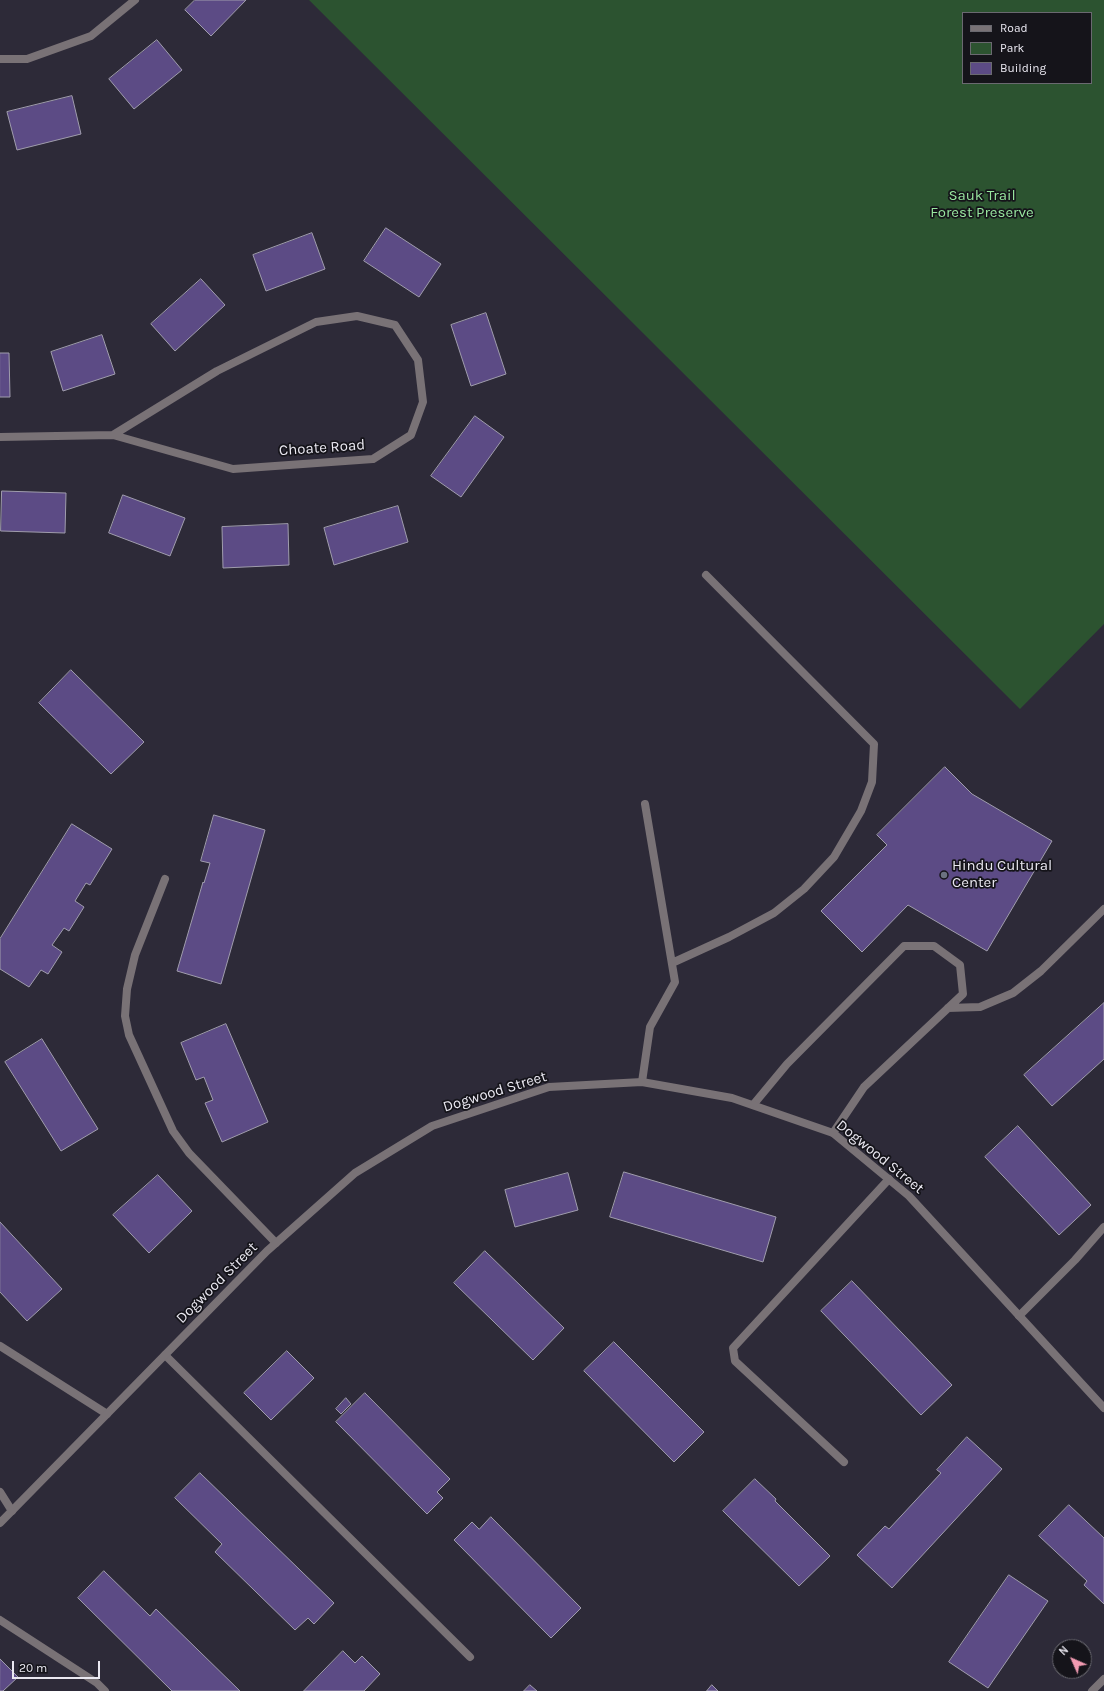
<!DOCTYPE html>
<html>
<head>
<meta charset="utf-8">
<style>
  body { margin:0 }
  #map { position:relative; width:1104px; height:1691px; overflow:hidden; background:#2d2a38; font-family:Karla,sans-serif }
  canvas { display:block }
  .legend { position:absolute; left:962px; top:12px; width:130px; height:72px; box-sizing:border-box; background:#15141a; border:1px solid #6a6970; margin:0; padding:5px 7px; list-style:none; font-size:12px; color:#eae8f1 }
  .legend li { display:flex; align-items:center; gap:8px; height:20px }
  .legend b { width:20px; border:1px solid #6a6970 }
  .north { position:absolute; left:1052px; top:1639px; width:40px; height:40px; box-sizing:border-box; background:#15141a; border:1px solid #6a6970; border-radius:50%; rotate:315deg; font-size:11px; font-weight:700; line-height:16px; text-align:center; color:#eae8f1 }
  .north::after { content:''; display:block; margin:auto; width:14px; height:18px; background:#f19ab1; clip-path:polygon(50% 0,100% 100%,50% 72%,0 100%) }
  .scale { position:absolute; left:12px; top:1661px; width:88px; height:18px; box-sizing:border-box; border:2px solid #eae8f1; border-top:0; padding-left:5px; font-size:12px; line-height:14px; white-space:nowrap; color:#eae8f1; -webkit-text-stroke:3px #15141a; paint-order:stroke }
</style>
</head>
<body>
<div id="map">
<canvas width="1104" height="1691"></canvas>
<ul class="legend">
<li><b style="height:5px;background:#797276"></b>Road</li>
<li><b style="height:11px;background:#2c5330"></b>Park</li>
<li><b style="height:11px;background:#5c4b85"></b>Building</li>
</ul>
<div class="north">N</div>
<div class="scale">20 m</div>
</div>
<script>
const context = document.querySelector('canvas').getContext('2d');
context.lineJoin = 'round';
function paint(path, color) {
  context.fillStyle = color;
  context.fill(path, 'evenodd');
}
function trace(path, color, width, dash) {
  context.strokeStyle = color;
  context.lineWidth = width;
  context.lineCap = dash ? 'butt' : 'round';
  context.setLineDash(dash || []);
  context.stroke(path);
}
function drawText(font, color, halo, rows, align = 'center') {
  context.font = font + ' Karla,sans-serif';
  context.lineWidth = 3.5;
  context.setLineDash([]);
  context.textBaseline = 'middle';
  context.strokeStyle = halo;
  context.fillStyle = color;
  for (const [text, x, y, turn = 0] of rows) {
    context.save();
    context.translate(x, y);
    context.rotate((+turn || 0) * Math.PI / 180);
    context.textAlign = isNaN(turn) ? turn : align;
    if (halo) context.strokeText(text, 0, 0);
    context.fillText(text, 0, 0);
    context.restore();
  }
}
const green = new Path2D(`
  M309,0H1104V624L1020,709ZM963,13H1091V83H963Z`);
const building = new Path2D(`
  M195,0H246L211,36L185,10Z
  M157,40L182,70L134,109L109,79Z
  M72,96L81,134L17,150L7,112Z
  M386,228L441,264L419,297L364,261Z
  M312,233L325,269L266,291L253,255Z
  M201,279L225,305L175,351L151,324Z
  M486,313L506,374L471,386L451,325Z
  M102,335L115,374L63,391L51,352Z
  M0,353H9L10,397H0Z
  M475,416L504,437L461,497L431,476Z
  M2,491L66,493L65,533L1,531Z
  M123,495L185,518L170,556L109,533Z
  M398,506L408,542L334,565L324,528Z
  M288,524L289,565L223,568L222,527Z
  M71,670L144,742L111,774L39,703Z
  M945,767L972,794L1052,841L987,951L908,905L862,952L821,911L887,845L877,835Z
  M214,815L265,830L221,984L177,971L203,882L204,883L210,863L201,861Z
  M72,824L112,849L90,885L86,883L75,901L84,907L69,931L64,928L52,945L62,952L48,974L41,970L29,987L0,969V939Z
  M1104,1003V1059L1052,1106L1024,1075Z
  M226,1024L268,1122L222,1142L205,1103L213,1100L204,1077L196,1080L181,1043Z
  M42,1039L98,1129L61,1151L5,1062Z
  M1018,1126L1091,1205L1059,1235L985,1157Z
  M624,1172L776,1217L763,1262L610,1217Z
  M568,1173L578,1210L515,1227L505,1190Z
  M158,1175L192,1211L149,1253L113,1215Z
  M0,1222L62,1289L27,1321L0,1292Z
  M485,1251L564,1328L533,1360L454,1283Z
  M852,1281L952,1385L921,1415L821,1311Z
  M614,1342L704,1432L674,1462L584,1371Z
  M287,1351L314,1378L271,1420L244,1393Z
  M365,1393L450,1479L437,1492L443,1498L427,1514L336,1422Z
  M346,1398L351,1404L341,1414L336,1409Z
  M967,1437L1002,1469L892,1588L857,1555L885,1526L889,1529L941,1473L937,1470Z
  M200,1473L334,1603L314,1624L308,1618L295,1630L215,1552L222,1544L175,1498Z
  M755,1479L776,1499L775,1501L830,1556L799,1586L723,1511Z
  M1069,1505L1104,1538V1604L1084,1585L1087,1581L1039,1536Z
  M491,1517L581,1608L551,1638L454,1540L472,1522L479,1529Z
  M104,1571L150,1616L156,1609L240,1691H172L78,1598Z
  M1009,1575L1048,1601L988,1688L949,1662Z
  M343,1651L355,1663L362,1656L380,1674L364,1691H304Z
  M0,1659L18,1677L3,1691H0Z
  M530,1685L537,1691H524Z
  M712,1685L718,1691H707Z`);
const service = new Path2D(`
  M165,879L135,955L127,989L125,1016L129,1035L173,1131L189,1153L276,1243
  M672,963L729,937L774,913L804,889L834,857L861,811L872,782L874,744L706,575
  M948,1008L980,1007L1013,993L1041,971L1104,909
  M642,1082L650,1027L675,982L645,804
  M753,1105L787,1064L904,946H934L960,965L963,994L864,1087L833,1133
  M1019,1316L1075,1260L1104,1227
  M0,1346L107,1414
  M165,1355L470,1657
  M844,1462L735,1361L733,1348L889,1179
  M0,1492L12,1511
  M0,1620L97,1683L105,1691
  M1092,1691L1104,1679`);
const minor = new Path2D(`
  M0,59H27L91,36L135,0
  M0,437L113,435L233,469L373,459L411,435L423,402L418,360L395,325L357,316L316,322L217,371L113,435
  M0,1523L267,1251L355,1173L432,1126L549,1087L642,1082L732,1098L833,1133L909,1196L1104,1408`);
const markers = [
  [944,875,4,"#6b7280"]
];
const parkNames = [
  ["Sauk Trail",982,196],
  ["Forest Preserve",982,213]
];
const streetNames = [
  ["Choate Road",322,448,-4],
  ["Dogwood Street",495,1092,-17],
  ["Dogwood Street",880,1157,39],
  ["Dogwood Street",217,1283,-45]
];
const poiNames = [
  ["Hindu Cultural",952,866],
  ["Center",952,883]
];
paint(green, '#2c5330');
paint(building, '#5c4b85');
trace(building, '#a09dad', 1);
trace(service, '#797276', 8);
trace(minor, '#797276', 8);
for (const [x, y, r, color] of markers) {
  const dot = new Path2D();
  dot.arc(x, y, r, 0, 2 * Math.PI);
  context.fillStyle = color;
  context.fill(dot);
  trace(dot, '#15141a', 1.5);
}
drawText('15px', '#98e69f', '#15141a', parkNames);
drawText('15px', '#eae8f1', '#15141a', streetNames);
drawText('15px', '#eae8f1', '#15141a', poiNames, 'left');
</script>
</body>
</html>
